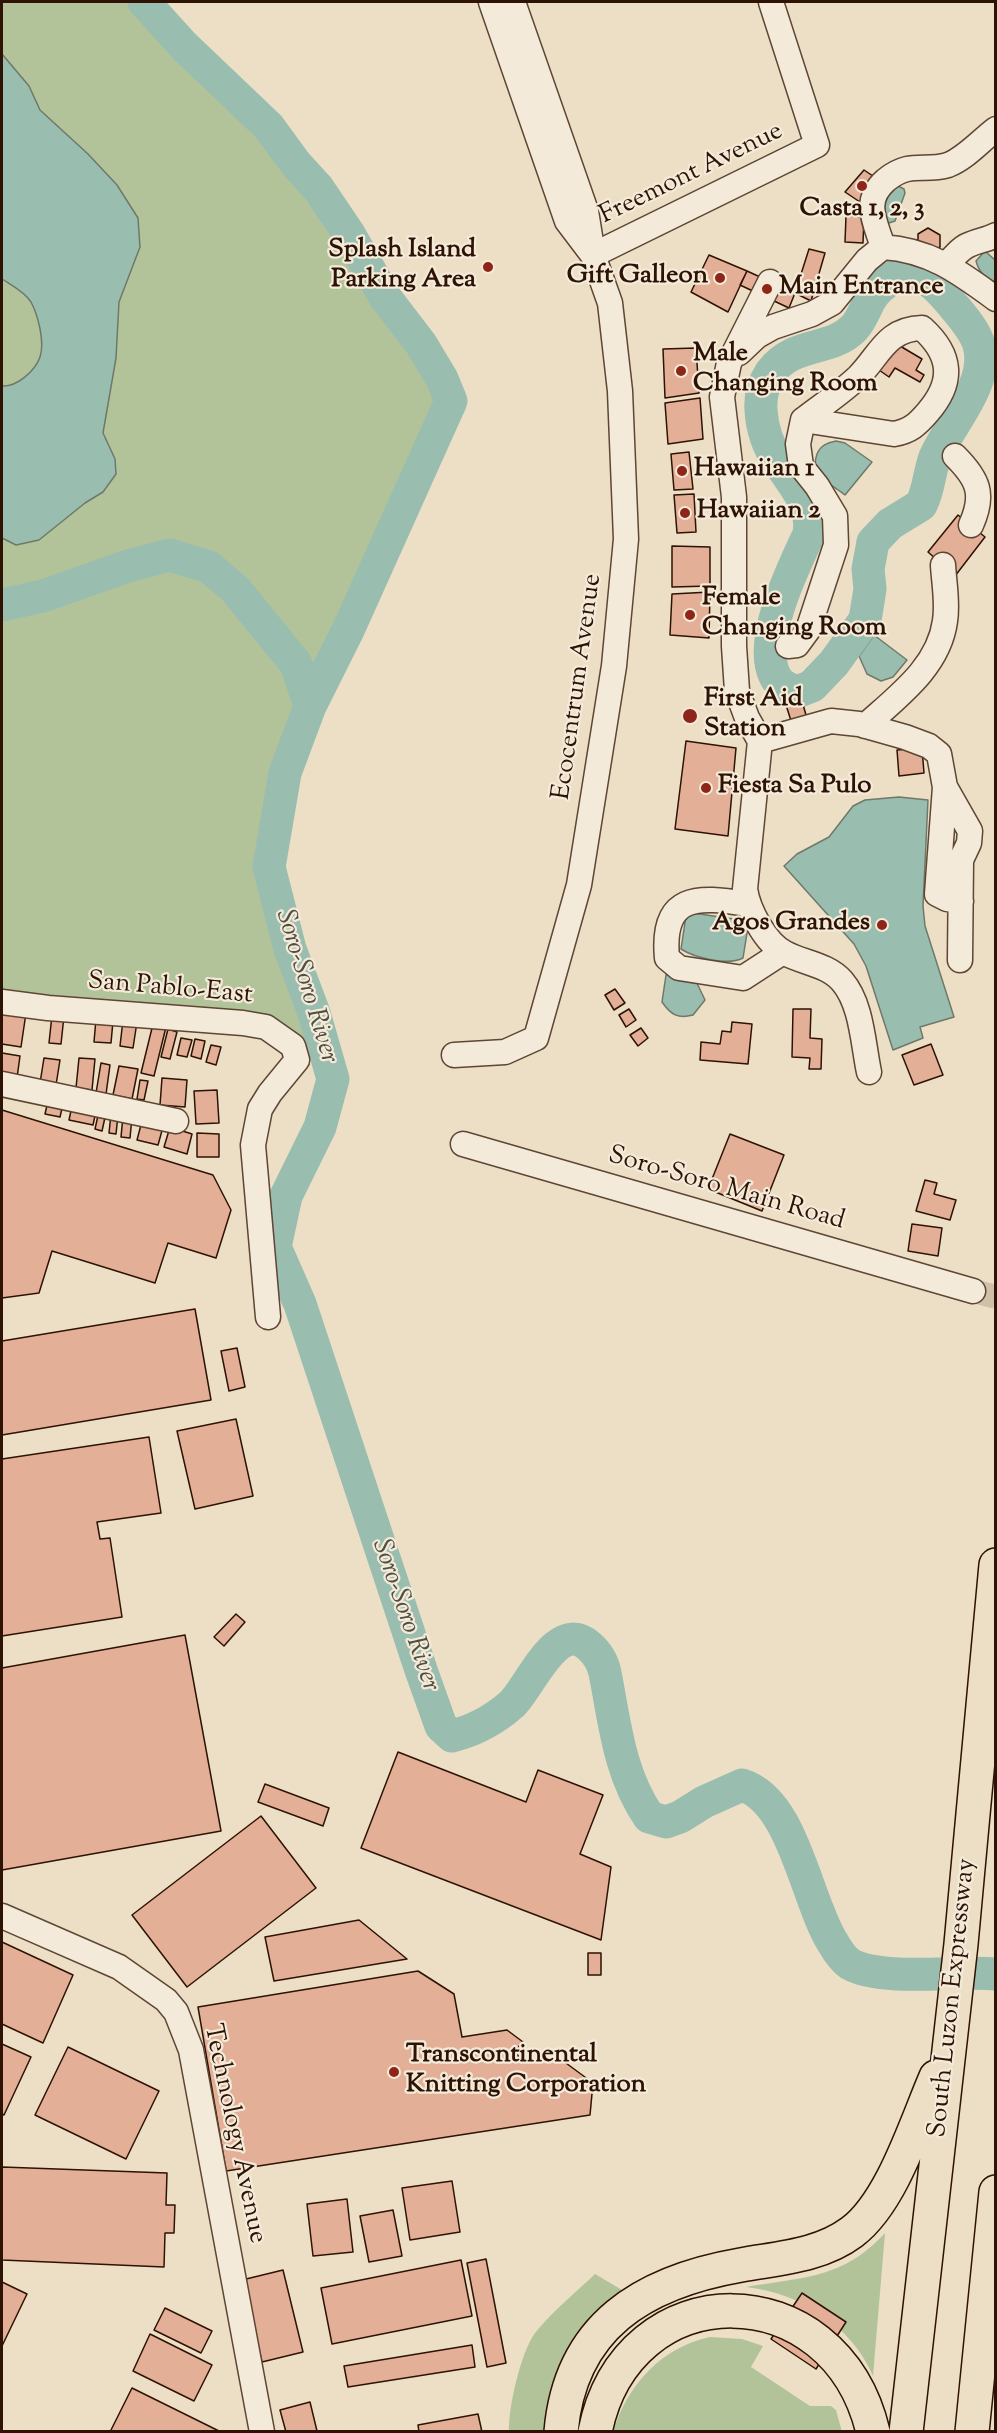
<!DOCTYPE html>
<html>
<head>
<meta charset="utf-8">
<style>
  body { margin:0 }
  #map { position:relative; width:997px; height:2433px; overflow:hidden; background:#ecdfc5; font-family:"Sorts Mill Goudy",serif }
  canvas { display:block }
  .frame { position:absolute; inset:0; border:3px solid #2e1203; pointer-events:none }
</style>
</head>
<body>
<div id="map">
<canvas width="997" height="2433"></canvas>
<div class="frame"></div>
</div>
<script>
const context = document.querySelector('canvas').getContext('2d');
context.lineJoin = 'round';
function paint(path, color) {
  context.fillStyle = color;
  context.fill(path, 'evenodd');
}
function trace(path, color, width, dash) {
  context.strokeStyle = color;
  context.lineWidth = width;
  context.lineCap = dash ? 'butt' : 'round';
  context.setLineDash(dash || []);
  context.stroke(path);
}
function drawText(font, color, halo, rows, align = 'center') {
  context.font = font + ' "Sorts Mill Goudy",serif';
  context.lineWidth = 4.5;
  context.setLineDash([]);
  context.textBaseline = 'middle';
  context.strokeStyle = halo;
  context.fillStyle = color;
  for (const [text, x, y, turn = 0] of rows) {
    context.save();
    context.translate(x, y);
    context.rotate((+turn || 0) * Math.PI / 180);
    context.textAlign = isNaN(turn) ? turn : align;
    if (halo) context.strokeText(text, 0, 0);
    context.fillText(text, 0, 0);
    context.restore();
  }
}
const green = new Path2D(`
  M2,2L147,3L184,46L269,127L296,164L318,188L349,234L385,297L421,344L442,379L451,401L349,628L310,706L285,773L269,867L290,949L314,1013L333,1079L295,1041L2,993Z
  M885,2233L873,2376C851,2325 800,2293 746,2287C803,2277 843,2279 885,2233Z
  M595,2274L622,2290C574,2328 550,2370 546,2431L509,2432C508,2408 521,2352 535,2333C552,2312 575,2293 595,2274Z
  M710,2337L742,2339L763,2346L751,2367L810,2406H831L836,2410L842,2432H613C627,2385 662,2347 710,2337Z`);
const water = new Path2D(`
  M2,54L29,86L40,110L88,154L117,185L138,218L140,247L119,302L116,358L103,433L115,459L116,474L103,492L85,503L39,540L16,545L2,538V386C17,387 35,371 40,357C45,342 38,315 31,302C25,292 11,285 2,279Z
  M894,184L904,189L905,193L895,221L889,223L885,220L884,191Z
  M985,251L995,260V282C985,279 979,272 976,261Z
  M836,441L845,443L872,462L845,495C831,484 809,475 817,454C821,445 827,443 836,441Z
  M874,635L907,660L893,677L881,681L867,674L859,656Z
  M899,797L928,800L923,906L925,926L954,1017L920,1027L923,1038L893,1050L866,966L854,944L784,866L797,854L829,837L853,806L865,800Z
  M693,913L741,920L748,927L743,958C728,966 695,958 681,949L686,916Z
  M666,975L695,979L705,1000L693,1015C678,1019 671,1015 662,1002Z`);
const river = new Path2D(`
  M144,2L184,46L269,127L296,164L318,188L349,234L385,297L421,344L442,379L451,401L349,628L310,706L285,773L269,867L290,949L314,1013L333,1079L320,1127L286,1196L275,1247L300,1304L421,1670L441,1726L452,1736C476,1730 494,1720 512,1704C530,1687 557,1617 589,1646C597,1653 603,1663 605,1673C615,1724 619,1773 649,1817L666,1822L680,1817L704,1802L742,1785C794,1801 806,1901 833,1943C837,1950 844,1960 850,1964C883,1982 957,1970 996,1974
  M899,273C925,273 936,285 951,303C961,315 975,330 979,345C990,383 950,424 935,457C929,473 929,490 921,505L890,524L873,542L868,569L870,589L865,620L834,663L812,686L797,692C788,689 779,685 775,676C757,641 793,568 809,534C814,505 792,484 778,461C768,446 762,428 761,410C760,396 763,384 771,372C794,341 831,352 854,328C861,321 865,309 870,300C876,288 888,281 899,273Z
  M2,605L43,596L128,566L170,555L209,567L235,589L296,664L310,706`);
const building = new Path2D(`
  M864,170L879,180L860,202L845,192Z
  M846,216L864,217L863,243L845,242Z
  M928,228L940,235V247L929,253L918,246V234Z
  M809,249L825,253L811,301L795,293Z
  M709,255L747,271L728,312L691,292Z
  M747,271L795,293L789,308L740,285Z
  M895,343L922,359L916,370L924,375L920,382L895,368L889,377L879,370Z
  M696,348L699,393L665,398L663,349Z
  M700,398L703,439L668,444L665,403Z
  M689,452L693,489L674,490L671,454Z
  M694,494L696,532L677,533L674,495Z
  M958,515L985,537L955,576L928,552Z
  M672,546L710,547V586L672,587Z
  M710,592L709,638L670,635L672,594Z
  M802,701L808,722L793,727L786,705Z
  M686,741L736,748L728,836L675,829Z
  M922,748L924,773L899,776L897,750Z
  M615,989L625,1003L614,1010L605,995Z
  M2,1009L26,1013L21,1047L2,1044Z
  M629,1009L636,1020L626,1027L619,1015Z
  M793,1009H811L810,1038L822,1039L821,1069H809L810,1058L792,1057Z
  M52,1015L64,1016L61,1044L49,1043Z
  M96,1019L113,1021L111,1043L94,1042Z
  M123,1020L137,1022L133,1048L120,1046Z
  M732,1022L752,1024L748,1064L700,1060L701,1042L720,1044L722,1031L731,1032Z
  M153,1024L166,1027L154,1076L141,1073Z
  M641,1028L648,1038L638,1046L630,1035Z
  M168,1029L177,1032L170,1059L161,1057Z
  M181,1038L192,1040L187,1057L177,1055Z
  M195,1039L205,1041L201,1059L191,1056Z
  M931,1044L943,1075L914,1085L902,1055Z
  M211,1045L221,1047L216,1065L206,1062Z
  M2,1053L20,1056L17,1078L2,1075Z
  M44,1058L60,1060L56,1085L40,1083Z
  M79,1058L95,1059L92,1090L76,1088Z
  M101,1063L110,1065L106,1094L96,1093Z
  M119,1066L138,1069L132,1099L113,1095Z
  M162,1078L187,1080L185,1107L160,1105Z
  M140,1080L148,1081L144,1100L137,1099Z
  M217,1090L219,1123L196,1124L194,1091Z
  M48,1101L63,1104L60,1117L45,1114Z
  M72,1106L96,1111L93,1125L69,1120Z
  M2,1110L213,1175L231,1210L216,1258L168,1243L155,1283L52,1251L39,1293L2,1298Z
  M99,1111L106,1113L102,1131L95,1129Z
  M111,1114L118,1115L116,1134L109,1133Z
  M123,1116L132,1117L130,1138L121,1137Z
  M142,1121L163,1127L158,1145L137,1140Z
  M170,1127L192,1134L187,1154L164,1147Z
  M197,1133L219,1134V1157H197Z
  M730,1134L784,1155L762,1211L708,1189Z
  M925,1180L937,1183L934,1194L956,1200L950,1220L916,1211Z
  M912,1224L942,1228L938,1256L908,1251Z
  M195,1309L211,1400L2,1435V1341Z
  M237,1348L245,1387L229,1391L221,1351Z
  M236,1419L253,1496L195,1509L177,1431Z
  M149,1437L161,1513L97,1522L100,1539L110,1538L122,1617L2,1636V1459Z
  M236,1614L245,1622L224,1646L214,1637Z
  M185,1635L221,1831L2,1870V1668Z
  M398,1752L526,1802L538,1770L603,1795L580,1854L611,1867L601,1940L361,1848Z
  M265,1784L329,1808L323,1826L258,1802Z
  M261,1816L316,1888L187,1987L132,1915Z
  M359,1920L407,1959L274,1981L265,1937Z
  M2,1942L73,1975L43,2043L2,2024Z
  M588,1953H601V1975H588Z
  M418,1971L454,1994L462,2037L507,2030L523,2042L515,2051L520,2059L534,2061L547,2049L593,2083L590,2115L226,2171L198,2007Z
  M2,2044L31,2057L4,2115L2,2114Z
  M68,2047L159,2091L126,2159L35,2115Z
  M2,2167L167,2173L166,2205H175L174,2233H165L164,2267L2,2260Z
  M452,2181L460,2232L410,2240L402,2188Z
  M347,2199L353,2252L313,2256L307,2204Z
  M393,2210L402,2256L369,2262L360,2216Z
  M486,2259L506,2363L487,2367L467,2263Z
  M461,2260L472,2316L332,2344L321,2288Z
  M283,2270L303,2352L262,2362L242,2280Z
  M2,2282L27,2294L2,2346Z
  M802,2293L846,2322L816,2369L771,2339Z
  M165,2308L212,2331L201,2353L154,2330Z
  M150,2334L212,2365L194,2401L133,2371Z
  M472,2345L475,2367L348,2387L344,2366Z
  M132,2388L221,2432H110Z
  M310,2402L317,2431L286,2432L280,2410Z
  M478,2414L482,2432H419L418,2425Z`);
const minorTunnel = new Path2D(`
  M973,1291L996,1297`);
const minor = new Path2D(`
  M491,2L567,221L592,254
  M883,247C875,221 862,201 886,180C892,175 899,171 907,169C920,166 931,170 948,165C966,158 980,141 996,129
  M593,255L817,145L771,2
  M947,264C954,257 961,247 971,244C980,240 987,240 996,235
  M770,282L729,363L722,397L734,497V646L737,691L747,718L760,741L745,889C748,909 765,943 785,953C803,963 827,964 842,981C862,1004 863,1044 869,1072
  M739,353L757,336L773,327L812,314L832,303L867,260L883,247C930,250 959,272 996,299
  M955,456C978,479 985,494 971,525
  M788,646L797,645L808,630L836,545L835,516L817,486L801,466L798,444L803,420C821,406 841,393 858,377C880,355 886,329 922,328C952,355 954,382 928,412C917,425 910,431 894,434L803,420
  M865,726C897,697 939,667 945,621C948,603 944,583 943,565
  M760,741L831,721L859,724L905,737L929,746L939,754L945,787L970,831L969,843L961,860L960,960
  M945,787L937,894L947,899L961,901
  M747,904C697,896 661,894 667,958L679,968L743,978L783,952
  M2,1002L48,1008L243,1023L266,1027L293,1046L297,1060L270,1093L260,1109L253,1145L268,1317
  M454,1055L505,1052L536,1038L579,885L614,666L626,539L620,391L610,303L593,255L586,211L513,2
  M2,1084L176,1121
  M463,1144L973,1291
  M2,1916L119,1967L166,2000L176,2012L191,2050L262,2432`);
const highway = new Path2D(`
  M561,2432C570,2326 643,2282 741,2265C779,2258 820,2256 852,2232C892,2202 916,2123 936,2077
  M595,2432C627,2270 835,2271 873,2432
  M906,2432L961,1944L996,1565
  M972,2432L996,2192`);
const markers = [
  [862,186,6,"#8f2418"],
  [488,267,6,"#8f2418"],
  [720,278,6,"#8f2418"],
  [767,289,6,"#8f2418"],
  [681,371,6,"#8f2418"],
  [682,471,6,"#8f2418"],
  [685,513,6,"#8f2418"],
  [690,615,6,"#8f2418"],
  [690,716,8,"#8f2418"],
  [706,788,6,"#8f2418"],
  [882,925,6,"#8f2418"],
  [394,2072,6,"#8f2418"]
];
const streetNames = [
  ["Freemont Avenue",692,175,-26],
  ["Ecocentrum Avenue",579,687,-82],
  ["San Pablo-East",170,990,5],
  ["Soro-Soro Main Road",726,1190,16],
  ["South Luzon Expressway",954,1998,-84],
  ["Technology Avenue",233,2134,78]
];
const poiNames = [
  ["Casta 1, 2, 3",862,211,"center"],
  ["Splash Island",476,252,"right"],
  ["Parking Area",476,282,"right"],
  ["Gift Galleon",708,278,"right"],
  ["Main Entrance",779,289],
  ["Male",693,356],
  ["Changing Room",693,386],
  ["Hawaiian 1",694,471],
  ["Hawaiian 2",697,513],
  ["Female",702,600],
  ["Changing Room",702,630],
  ["First Aid",704,701],
  ["Station",704,731],
  ["Fiesta Sa Pulo",718,788],
  ["Agos Grandes",870,925,"right"],
  ["Transcontinental",406,2057],
  ["Knitting Corporation",406,2087]
];
const waterNames = [
  ["Soro-Soro River",305,987,73],
  ["Soro-Soro River",404,1616,71]
];
paint(green, '#b2c39a');
paint(water, '#99bdaf');
trace(water, '#6e796a', 1.5);
trace(river, '#99bdaf', 33);
paint(building, '#e3af97');
trace(building, '#2e1203', 1.5);
trace(minorTunnel, '#d0c0a8', 24, [24, 12]);
trace(minor, '#5e4534', 27);
trace(highway, '#2e1203', 36);
trace(minor, '#f3ead9', 24);
trace(highway, '#ecdfc5', 33);
for (const [x, y, r, color] of markers) {
  const dot = new Path2D();
  dot.arc(x, y, r, 0, 2 * Math.PI);
  context.fillStyle = color;
  context.fill(dot);
  trace(dot, '#f3ead9', 2);
}
drawText('26px', '#2e1203', '#f3ead9', streetNames);
drawText('bold 26px', '#2e1203', '#f3ead9', poiNames, 'left');
drawText('italic 27px', '#534e3f', '#f3ead9', waterNames);
</script>
</body>
</html>
